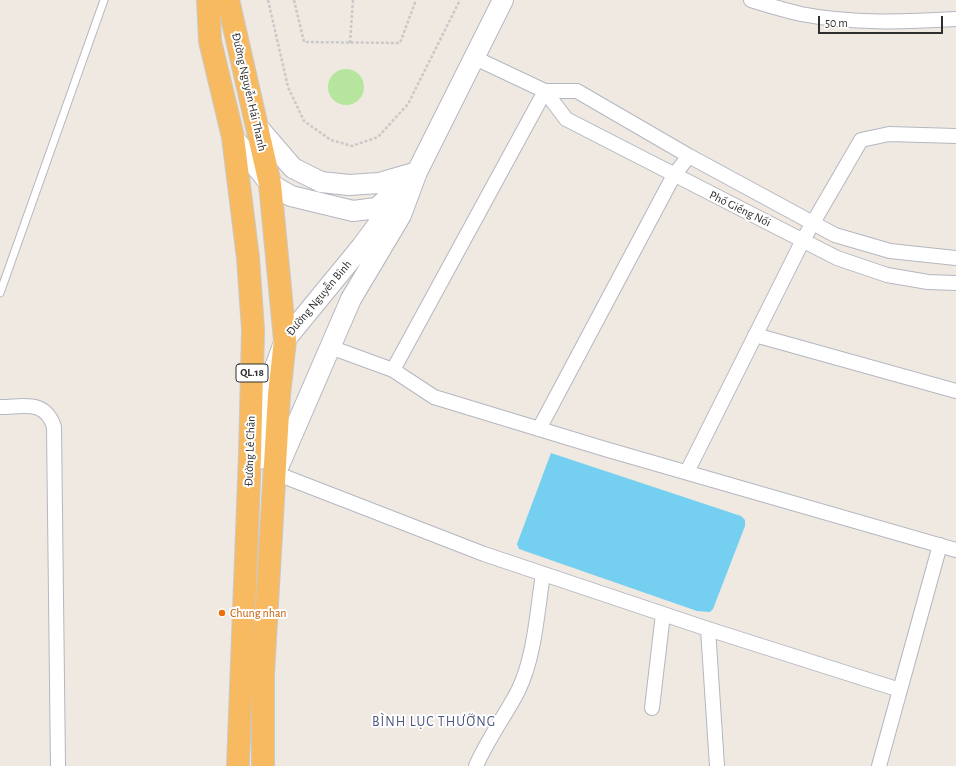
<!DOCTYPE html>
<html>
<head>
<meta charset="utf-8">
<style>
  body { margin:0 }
  #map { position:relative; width:956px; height:766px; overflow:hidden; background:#efe9e1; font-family:"Alegreya Sans",sans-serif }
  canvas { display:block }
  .scale { position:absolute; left:818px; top:16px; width:125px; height:18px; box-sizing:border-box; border:2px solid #2e2e2e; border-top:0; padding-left:5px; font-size:12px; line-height:14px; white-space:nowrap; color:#2e2e2e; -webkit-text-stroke:3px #fff; paint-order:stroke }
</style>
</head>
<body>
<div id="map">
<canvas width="956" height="766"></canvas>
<div class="scale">50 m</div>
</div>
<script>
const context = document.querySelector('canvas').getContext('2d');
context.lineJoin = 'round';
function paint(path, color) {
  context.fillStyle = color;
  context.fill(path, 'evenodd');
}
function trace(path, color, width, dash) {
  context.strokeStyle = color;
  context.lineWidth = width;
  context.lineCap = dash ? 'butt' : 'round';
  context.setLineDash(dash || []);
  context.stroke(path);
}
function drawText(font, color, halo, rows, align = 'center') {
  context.font = font + ' "Alegreya Sans",sans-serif';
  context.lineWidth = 4;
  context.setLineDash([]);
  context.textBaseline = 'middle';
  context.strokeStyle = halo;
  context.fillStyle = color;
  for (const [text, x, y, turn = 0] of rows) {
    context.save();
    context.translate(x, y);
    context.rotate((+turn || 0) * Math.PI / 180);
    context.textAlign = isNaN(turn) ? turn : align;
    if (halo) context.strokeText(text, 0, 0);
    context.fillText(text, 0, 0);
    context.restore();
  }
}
const green = new Path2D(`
  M328 87a18 18 0 1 1 36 0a18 18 0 1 1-36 0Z`);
const water = new Path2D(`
  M551,453L741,516L745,520V526L713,609L710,612L697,611L519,549L517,544Z`);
const path = new Path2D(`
  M268,0L288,87L304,121L331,140L352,146L378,137L408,104L460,0
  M294,0L304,42L400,43L416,0
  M350,43L353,0`);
const service = new Path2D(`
  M0,293L104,0`);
const minor = new Path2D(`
  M751,0C767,5 784,10 801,14C852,24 905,22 956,19
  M475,58L545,91H577L689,156L835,235L890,251L956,258
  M545,91L566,119L837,258L887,275L928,282L956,283
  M755,335L956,391
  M330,347L393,370L434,397L605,449L956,550
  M393,370L545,91
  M0,407C24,407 45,399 54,427L58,766
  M539,429L674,175L689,156
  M687,472L803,240L861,140L889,134L956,136
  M275,473L484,554L708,629L900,690
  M708,629L717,766
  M652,708L663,614
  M476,766C487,740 505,716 518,691C535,656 537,612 543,574
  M879,766L940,545`);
const secondary = new Path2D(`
  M256,125L293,168L321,182L349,185L379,183L417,172
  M233,137L270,184L291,196L353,211L377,208L393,193
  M259,459L268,386L285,340L362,246L399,196
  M277,470L351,299L401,215L417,172L503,0`);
const trunk = new Path2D(`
  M208,0L210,41L233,137L248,258L253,330L250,455L238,766
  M228,0L270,184L285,340L279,395L263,674V766`);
const markers = [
  [222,613,4,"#e8710a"]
];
const shields = [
  [252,373,32]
];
const shieldNames = [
  ["QL.18",252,373]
];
const streetNames = [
  ["Đường Nguyễn Hải Thanh",249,92,77],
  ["Phố Giếng Nối",740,209,26],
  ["Đường Nguyễn Bình",319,298,-50],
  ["Đường Lê Chân",250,451,-88]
];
const foodNames = [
  ["Chung nhan",230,613]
];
const quarterNames = [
  ["BÌNH LỤC THƯỠNG",434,722]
];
paint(green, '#b6e59e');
paint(water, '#75cff0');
trace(service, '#b4b7c1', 9);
trace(minor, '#b4b7c1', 16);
trace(secondary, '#b4b7c1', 22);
trace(trunk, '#c9c9c9', 24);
trace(path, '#c9c9c9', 2.5, [3, 2]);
trace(service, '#fff', 7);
trace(minor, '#fff', 14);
trace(secondary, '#fff', 20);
trace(trunk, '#f8ba60', 22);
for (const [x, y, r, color] of markers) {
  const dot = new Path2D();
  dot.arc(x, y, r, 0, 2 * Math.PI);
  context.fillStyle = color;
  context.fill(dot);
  trace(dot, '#fff', 1.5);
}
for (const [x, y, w] of shields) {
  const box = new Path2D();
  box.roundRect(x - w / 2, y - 9, w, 18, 3);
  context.fillStyle = '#fff';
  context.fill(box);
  trace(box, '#2e2e2e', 1);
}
drawText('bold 11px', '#2e2e2e', null, shieldNames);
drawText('12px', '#2e2e2e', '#fff', streetNames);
drawText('12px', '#c56008', '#fff', foodNames, 'left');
context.letterSpacing = '1px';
drawText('14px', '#4d5680', '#fff', quarterNames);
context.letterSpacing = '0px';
</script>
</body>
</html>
